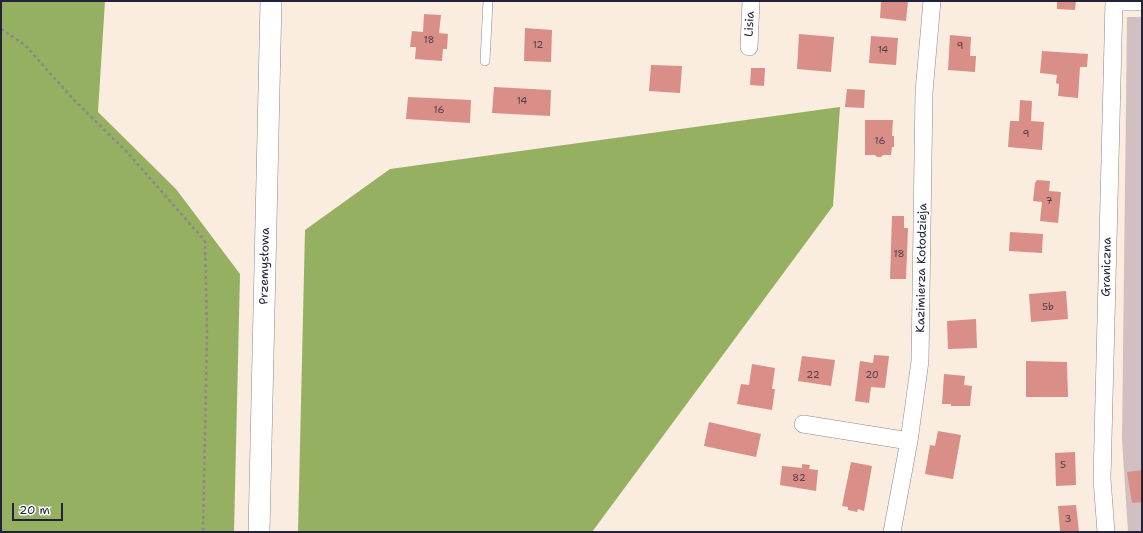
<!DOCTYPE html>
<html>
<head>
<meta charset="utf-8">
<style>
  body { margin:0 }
  #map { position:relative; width:1143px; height:533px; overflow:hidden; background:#faecde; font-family:"Shantell Sans",sans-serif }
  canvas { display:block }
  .frame { position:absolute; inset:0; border:2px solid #22223b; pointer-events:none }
  .scale { position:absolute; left:12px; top:503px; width:51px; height:18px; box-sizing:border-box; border:2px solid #22223b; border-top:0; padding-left:5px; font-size:12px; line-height:14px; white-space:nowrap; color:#22223b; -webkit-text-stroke:3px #fff; paint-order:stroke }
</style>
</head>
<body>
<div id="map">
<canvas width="1143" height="533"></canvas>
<div class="frame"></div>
<div class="scale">20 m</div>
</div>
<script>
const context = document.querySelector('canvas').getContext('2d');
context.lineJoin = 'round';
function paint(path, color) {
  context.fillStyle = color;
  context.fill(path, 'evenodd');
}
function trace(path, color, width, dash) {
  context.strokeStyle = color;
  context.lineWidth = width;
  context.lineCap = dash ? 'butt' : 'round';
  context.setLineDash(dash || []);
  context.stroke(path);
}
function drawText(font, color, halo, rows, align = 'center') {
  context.font = font + ' "Shantell Sans",sans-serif';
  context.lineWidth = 3.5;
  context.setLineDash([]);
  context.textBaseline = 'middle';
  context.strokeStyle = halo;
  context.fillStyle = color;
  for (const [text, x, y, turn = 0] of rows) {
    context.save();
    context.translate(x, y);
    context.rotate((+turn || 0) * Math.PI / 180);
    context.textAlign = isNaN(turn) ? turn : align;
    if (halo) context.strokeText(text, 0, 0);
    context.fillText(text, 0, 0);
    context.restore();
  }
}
const industrial = new Path2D(`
  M1127,17H1142V532H1128L1122,440Z`);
const forest = new Path2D(`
  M1,1H105L98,112L176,189L240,274L234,532H1Z
  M840,107L833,206L592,532H298L305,230L390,169Z`);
const building = new Path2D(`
  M883,1H908L906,21L880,18L881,2Z
  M1057,1H1076L1075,10L1057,9Z
  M424,14L441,15L439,33L448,34L447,49H443L442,61L415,59L416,47H410L412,31L423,32Z
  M525,28L552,30L551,62L524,61Z
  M799,34L834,37L831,72L797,69Z
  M950,35L971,37L970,56H976L975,72L948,70Z
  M871,36L898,38L896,65L869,63Z
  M1042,51L1088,54L1087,67H1080L1078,98L1058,96L1059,84L1056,83L1057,75L1040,73Z
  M651,65L682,66L680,93L649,91Z
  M751,68H765L764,86L750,85Z
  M494,87L551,90L550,116L492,113Z
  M847,89L865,90L864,108L845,107Z
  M408,97L471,100L470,123L406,119Z
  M1020,100L1032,101L1031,121L1044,122L1042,150L1008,147L1010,121H1019Z
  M865,120H893L892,136H894V147H892L891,155H883L881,157H877L875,155H865Z
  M1037,180L1050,181L1049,191L1061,192L1058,223L1040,221L1042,202L1033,201L1035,183Z
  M892,216H904V228H908L906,279H890Z
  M1010,232L1043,234L1042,253L1009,251Z
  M1066,291L1068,319L1031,322L1029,294Z
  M976,319L977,348L948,349L947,321Z
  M874,355L889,356L885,388L871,387L869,403L855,401L860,361L873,363Z
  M802,356L835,360L831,386L798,381Z
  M1026,361L1067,362L1068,397H1026Z
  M752,364L775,368L772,389H775L772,410L737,404L741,384L749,385Z
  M944,374L965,376L964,385L972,386L970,406H951V404H942Z
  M709,422L761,434L756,457L704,446Z
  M938,431L961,435L953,479L925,474L930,445L935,446Z
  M1075,452L1076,485L1056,486L1055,453Z
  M851,462L872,466L864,511L858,509L857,512L848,510V507L842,506Z
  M802,464L810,465L809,469L818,470L816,491L780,485L782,466L802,468Z
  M1142,470V502L1132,503L1127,472Z
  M1076,505L1079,532H1060L1058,506Z`);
const path = new Path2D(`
  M1,29L25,45L74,100L127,152L205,241L207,332L203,532`);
const service = new Path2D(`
  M1114,6H1142
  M485,61L488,1`);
const minor = new Path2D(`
  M749,47L751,1
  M803,424L909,441
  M892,532L909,441L920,361L924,92L932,1
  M1106,532L1102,479L1114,1`);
const tertiary = new Path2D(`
  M259,532L271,1`);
const numberNames = [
  ["18",429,40],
  ["12",538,45],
  ["9",960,46],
  ["14",883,50],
  ["14",522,101],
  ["16",439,110],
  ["9",1026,134],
  ["16",880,141],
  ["7",1049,201],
  ["18",899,254],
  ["5b",1048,307],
  ["22",813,375],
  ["20",872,375],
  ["5",1063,465],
  ["82",799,478],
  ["3",1068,519]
];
const streetNames = [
  ["Lisia",750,24,-87],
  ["Przemysłowa",265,266,-89],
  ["Graniczna",1107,267,-89],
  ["Kazimierza Kołodzieja",922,268,-89]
];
paint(industrial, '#d2bfc1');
paint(forest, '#96b061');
paint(building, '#d98f87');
trace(service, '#8e878c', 10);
trace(minor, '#8e878c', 18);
trace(tertiary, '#8e878c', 22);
trace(path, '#8e878c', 2.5, [3, 3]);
trace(service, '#fff', 9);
trace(minor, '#fff', 17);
trace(tertiary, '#fff', 21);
drawText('10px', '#503d4e', null, numberNames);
drawText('12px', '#22223b', '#fff', streetNames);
</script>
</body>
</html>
